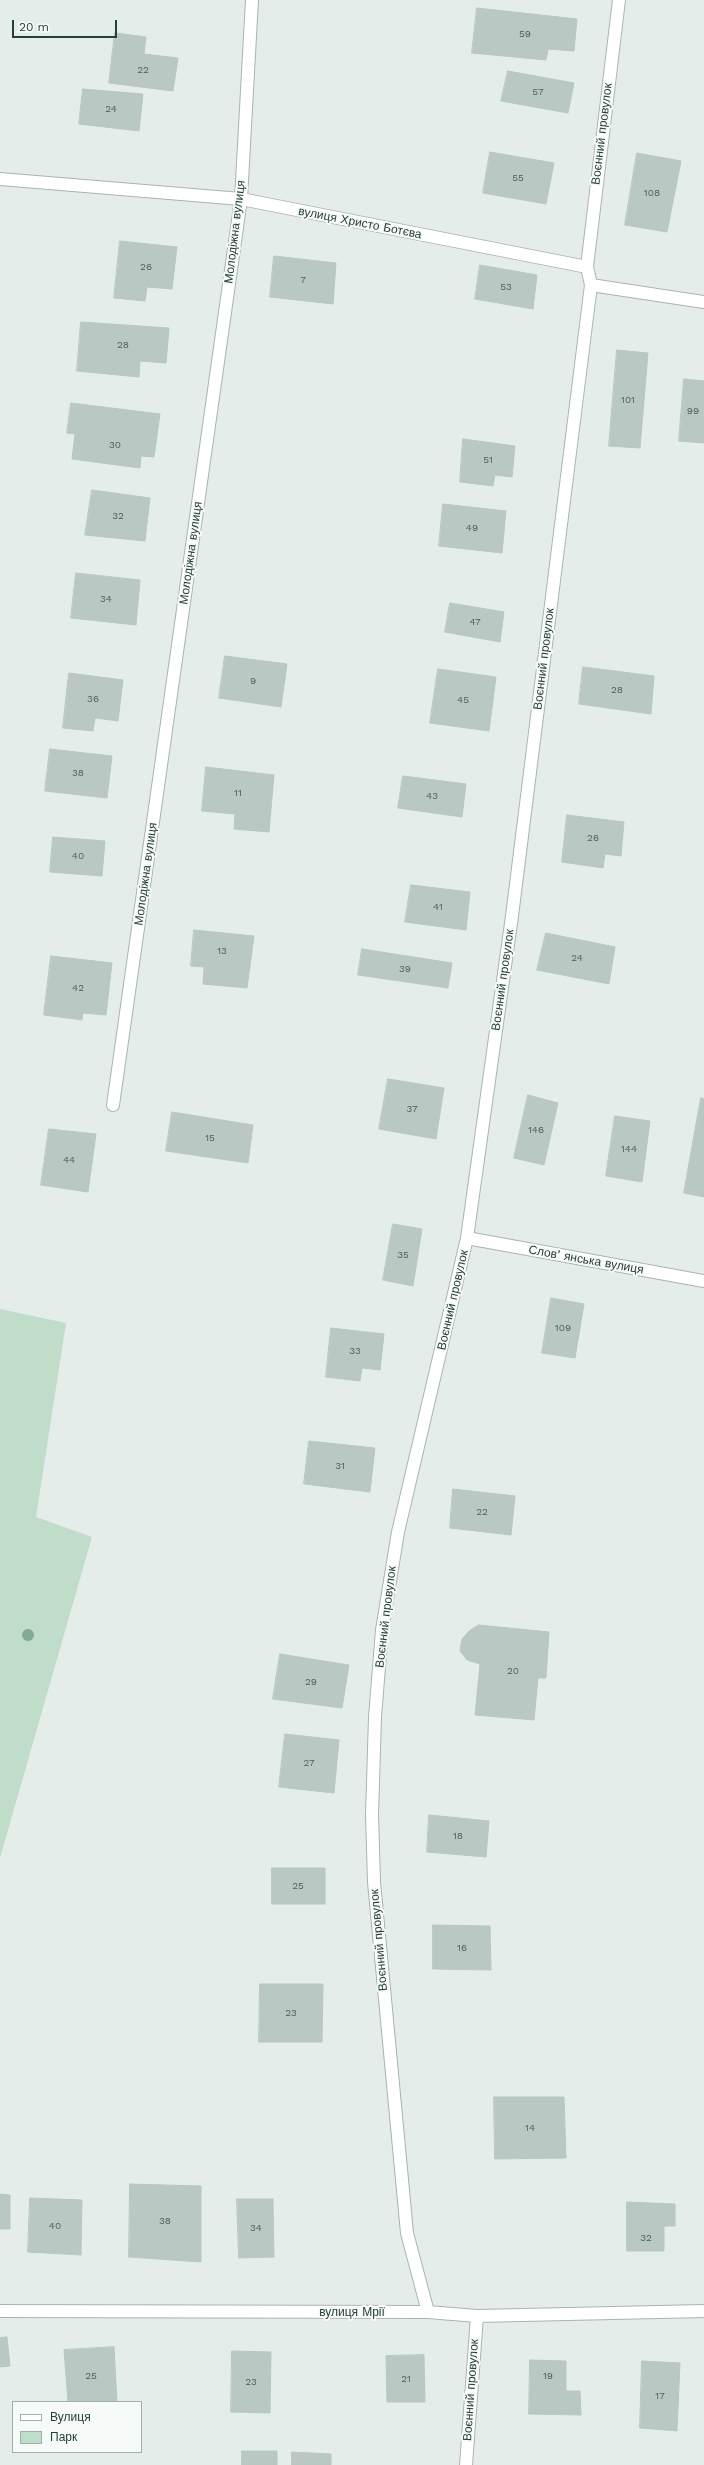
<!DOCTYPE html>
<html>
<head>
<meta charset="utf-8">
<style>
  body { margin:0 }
  #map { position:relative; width:704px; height:2465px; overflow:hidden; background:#e5edea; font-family:"Work Sans",sans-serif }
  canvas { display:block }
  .legend { position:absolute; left:12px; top:2401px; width:130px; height:52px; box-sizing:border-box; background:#f6faf8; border:1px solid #a2afac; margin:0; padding:5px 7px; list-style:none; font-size:12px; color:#253f39 }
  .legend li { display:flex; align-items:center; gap:8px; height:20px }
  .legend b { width:20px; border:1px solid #a2afac }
  .scale { position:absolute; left:12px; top:20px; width:105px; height:18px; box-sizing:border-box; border:2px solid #253f39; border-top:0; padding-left:5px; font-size:12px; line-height:14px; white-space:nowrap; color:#253f39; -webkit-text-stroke:3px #f6faf8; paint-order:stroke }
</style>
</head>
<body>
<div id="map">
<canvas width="704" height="2465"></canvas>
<ul class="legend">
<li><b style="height:5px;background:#fff"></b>Вулиця</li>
<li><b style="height:11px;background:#bfddc9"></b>Парк</li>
</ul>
<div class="scale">20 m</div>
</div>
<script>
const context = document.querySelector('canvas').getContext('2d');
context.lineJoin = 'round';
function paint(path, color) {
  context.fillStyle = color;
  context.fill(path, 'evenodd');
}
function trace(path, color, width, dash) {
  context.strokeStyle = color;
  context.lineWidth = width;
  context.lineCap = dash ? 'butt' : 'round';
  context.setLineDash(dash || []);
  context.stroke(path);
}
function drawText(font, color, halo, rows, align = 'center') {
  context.font = font + ' "Work Sans",sans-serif';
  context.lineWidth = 4;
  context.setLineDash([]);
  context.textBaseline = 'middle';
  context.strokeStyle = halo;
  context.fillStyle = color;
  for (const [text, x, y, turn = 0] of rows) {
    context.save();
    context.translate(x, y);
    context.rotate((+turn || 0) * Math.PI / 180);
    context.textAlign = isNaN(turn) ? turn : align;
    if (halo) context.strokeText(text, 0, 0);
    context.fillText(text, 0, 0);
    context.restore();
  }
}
const green = new Path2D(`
  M0,1309L66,1323L36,1517L92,1537L0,1858Z`);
const building = new Path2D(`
  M477,8L577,19L574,51L548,49L546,60L472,53Z
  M115,33L146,37L144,54L178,58L173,91L109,83Z
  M508,71L574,83L568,113L501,101Z
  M83,89L143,94L139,131L79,124Z
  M490,152L554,163L546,204L483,193Z
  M637,153L681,161L667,232L625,225Z
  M120,241L177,247L172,289L147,287L145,301L114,298Z
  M274,256L336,263L333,304L270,297Z
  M480,265L537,275L533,309L475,299Z
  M81,322L169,328L166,363L140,361L139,377L77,371Z
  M617,350L648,353L640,448L609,446Z
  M684,379L704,381V443L679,441Z
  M71,403L160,414L154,457L141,456L140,468L72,459L75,434L67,433Z
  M463,439L515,446L512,477L495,475L493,486L460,482Z
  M92,490L150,498L145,541L85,535Z
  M443,504L506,511L502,553L439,546Z
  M76,573L140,580L136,625L71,618Z
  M450,603L504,612L500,642L445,632Z
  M225,656L287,664L281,707L219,698Z
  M583,667L654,676L651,714L579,704Z
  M438,669L496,677L489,731L430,723Z
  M69,673L123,680L118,721L95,718L93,731L63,728Z
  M50,749L112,756L107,798L45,791Z
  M206,767L274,775L269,832L234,829L235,814L202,811Z
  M403,776L466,784L462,817L398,808Z
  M567,815L624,822L621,856L605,854L603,868L562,862Z
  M53,837L105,841L102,876L50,872Z
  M411,885L470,892L466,930L405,922Z
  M194,930L254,936L247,988L203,984L204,967L191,966Z
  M546,933L615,947L609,984L537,970Z
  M362,949L452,963L448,988L358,975Z
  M51,956L112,963L106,1015L83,1013L82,1020L44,1015Z
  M388,1079L444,1088L436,1139L379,1129Z
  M528,1095L558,1103L544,1165L514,1158Z
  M701,1098L704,1099V1197L684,1193Z
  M172,1112L253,1125L248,1163L166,1151Z
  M615,1116L650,1121L642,1182L606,1176Z
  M49,1129L96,1134L88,1192L41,1185Z
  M393,1224L422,1229L413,1286L383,1280Z
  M551,1298L584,1304L575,1358L542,1353Z
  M331,1328L384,1334L380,1370L362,1368L360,1381L326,1377Z
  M309,1441L375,1448L370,1492L304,1484Z
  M453,1489L515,1496L511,1535L450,1528Z
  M479,1625L549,1632L546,1678H538L534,1720L475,1715L480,1664L467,1660L460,1651L462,1639L469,1631Z
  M280,1654L349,1665L342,1708L273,1699Z
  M285,1734L339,1740L334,1793L279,1787Z
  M429,1815L489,1821L486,1857L427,1852Z
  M272,1868H325V1904H272Z
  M433,1925L490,1926L491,1970L433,1969Z
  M260,1984H323L322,2042H259Z
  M494,2097H564L566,2158L495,2159Z
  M130,2184L201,2186V2262L129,2257Z
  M0,2194L10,2195V2229H0Z
  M30,2198L82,2200L81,2255L28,2252Z
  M237,2199H273L274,2257L239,2258Z
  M627,2202L675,2204V2226H664V2251H627Z
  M7,2337L10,2366L0,2367V2338Z
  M114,2347L117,2402H68L64,2350Z
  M232,2351L271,2352L270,2413L231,2412Z
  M424,2355L425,2402H387L386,2356Z
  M530,2360L566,2361V2391H580L581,2415L529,2414Z
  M642,2361L680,2363L677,2431L640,2428Z
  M242,2451H277V2465H242Z
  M292,2452L331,2454V2465H292Z`);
const minor = new Path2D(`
  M619,0L587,267L591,285L704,302
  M0,179L241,199L587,267
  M113,1105L241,199L252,0
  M467,1238L704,1281
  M0,2311L428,2312L477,2316L704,2311
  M428,2312L407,2233L374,1882L372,1815L375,1717L382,1630L398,1532L467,1238L512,916L591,285
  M466,2465L477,2316`);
const trees = [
  [28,1635]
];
const numberNames = [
  ["59",525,34],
  ["22",143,70],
  ["57",538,92],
  ["24",111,109],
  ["55",518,178],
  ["108",652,193],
  ["26",146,267],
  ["7",303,280],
  ["53",506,287],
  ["28",123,345],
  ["101",628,400],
  ["99",693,411],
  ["30",115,445],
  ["51",488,460],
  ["32",118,516],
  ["49",472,528],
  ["34",106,599],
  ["47",475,622],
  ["9",253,681],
  ["28",617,690],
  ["36",93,699],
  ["45",463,700],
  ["38",78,773],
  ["11",238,793],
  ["43",432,796],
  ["26",593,838],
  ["40",78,856],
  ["41",438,907],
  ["13",222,951],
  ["24",577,958],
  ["39",405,969],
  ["42",78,988],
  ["37",412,1109],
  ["146",536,1130],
  ["15",210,1138],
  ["144",629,1149],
  ["44",69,1160],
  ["35",403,1255],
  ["109",563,1328],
  ["33",355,1351],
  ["31",340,1466],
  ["22",482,1512],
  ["20",513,1671],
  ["29",311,1682],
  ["27",309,1763],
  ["18",458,1836],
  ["25",298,1886],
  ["16",462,1948],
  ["23",291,2013],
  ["14",530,2128],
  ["38",165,2221],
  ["40",55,2226],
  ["34",256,2228],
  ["32",646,2238],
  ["25",91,2376],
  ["19",548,2376],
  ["21",406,2379],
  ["23",251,2382],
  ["17",660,2396]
];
const streetNames = [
  ["Воєнний провулок",602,134,-83],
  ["вулиця Христо Ботєва",360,223,11],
  ["Молодіжна вулиця",235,232,-83],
  ["Молодіжна вулиця",191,553,-82],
  ["Воєнний провулок",544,659,-83],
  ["Молодіжна вулиця",146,874,-82],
  ["Воєнний провулок",503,980,-82],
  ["Словʼянська вулиця",586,1260,10],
  ["Воєнний провулок",453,1300,-77],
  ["Воєнний провулок",386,1617,-83],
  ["Воєнний провулок",379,1940,-95],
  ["вулиця Мрії",352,2312],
  ["Воєнний провулок",471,2390,-86]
];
paint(green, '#bfddc9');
paint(building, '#bac8c3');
trace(building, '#b8c7c1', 1);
trace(minor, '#a8b5b1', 14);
trace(minor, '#fff', 12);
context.fillStyle = '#81aa94';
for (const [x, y] of trees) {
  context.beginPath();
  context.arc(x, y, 6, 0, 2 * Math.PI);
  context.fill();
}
drawText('10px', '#4a615c', null, numberNames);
drawText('12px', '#253f39', '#f6faf8', streetNames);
</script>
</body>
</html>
